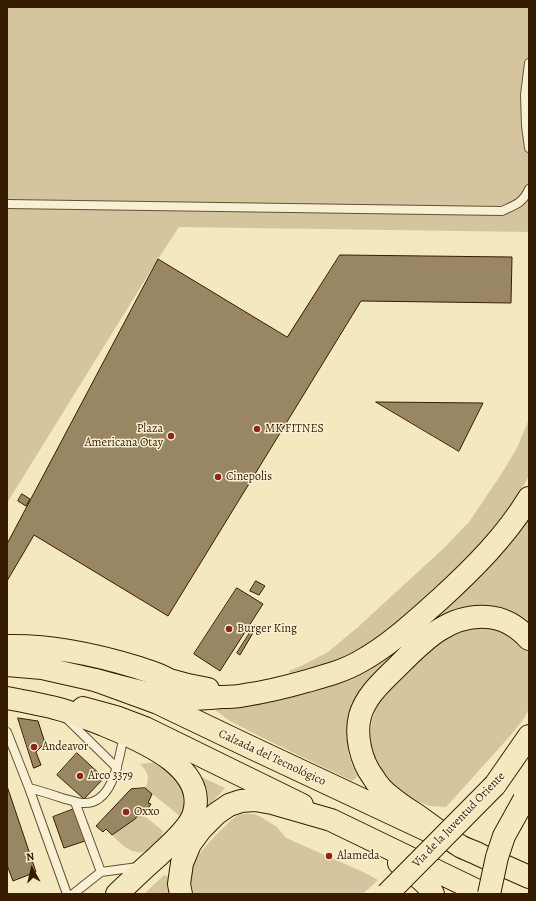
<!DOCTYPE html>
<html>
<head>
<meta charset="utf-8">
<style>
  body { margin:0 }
  #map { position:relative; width:536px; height:901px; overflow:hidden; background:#f4e8be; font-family:Alegreya,serif }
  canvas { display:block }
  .frame { position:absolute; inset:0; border:8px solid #371d00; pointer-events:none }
  .north { position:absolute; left:12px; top:849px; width:40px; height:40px; -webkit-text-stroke:3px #f8f0d5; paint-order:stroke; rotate:352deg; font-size:11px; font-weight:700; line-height:16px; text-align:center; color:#371d00 }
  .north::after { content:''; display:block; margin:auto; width:14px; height:18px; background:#371d00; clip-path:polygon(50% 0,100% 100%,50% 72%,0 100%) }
</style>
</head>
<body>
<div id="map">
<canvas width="536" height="901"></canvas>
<div class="frame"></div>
<div class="north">N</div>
</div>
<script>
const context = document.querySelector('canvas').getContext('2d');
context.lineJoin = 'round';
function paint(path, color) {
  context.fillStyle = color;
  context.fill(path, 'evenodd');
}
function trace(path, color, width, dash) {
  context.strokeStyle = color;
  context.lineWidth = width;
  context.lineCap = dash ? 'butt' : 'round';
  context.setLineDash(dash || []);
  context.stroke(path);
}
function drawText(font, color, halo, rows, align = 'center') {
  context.font = font + ' Alegreya,serif';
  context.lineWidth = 3;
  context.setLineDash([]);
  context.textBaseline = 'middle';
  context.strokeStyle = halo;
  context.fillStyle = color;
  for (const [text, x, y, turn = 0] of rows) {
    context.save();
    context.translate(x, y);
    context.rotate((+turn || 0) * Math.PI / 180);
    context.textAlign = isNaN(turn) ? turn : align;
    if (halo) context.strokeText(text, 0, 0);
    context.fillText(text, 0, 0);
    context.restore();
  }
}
const green = new Path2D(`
  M7,7H529V232L179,227L158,259L7,503Z
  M529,419V476L509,510L489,535L451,573L376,642L362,653L290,673L289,671L303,665L328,652L358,627L444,548L469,522L502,473L517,448Z
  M529,514V628L465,610L350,723C347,745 346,756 358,776L352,781L263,738L230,721L215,710L233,707L338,680Z
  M486,626L509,634L527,650L529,654V709L525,717L511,735L446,807L430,806L416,801L402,794L384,778L371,750L370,737L372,720L376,708L382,697L421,658L442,640L457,630Z
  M157,762C170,774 181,781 184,799C185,806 184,810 181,817L145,788C151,778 147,771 140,764Z
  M197,775L225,788L208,807C210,793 206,785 197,775Z
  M141,813L163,831C160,840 159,844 150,849C134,858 123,846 112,835L135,819Z
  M254,814L261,817L277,827L286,838L361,871L378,880L365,892L361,894H194C183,865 204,848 222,829C226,826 234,816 239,815C243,813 250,814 254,814Z
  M164,875L169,877V894H144Z`);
const building = new Path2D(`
  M340,255L512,257L511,303L361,301L168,616L34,535L7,581V544L158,259L287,337Z
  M376,402L483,403L459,451Z
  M22,494L30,499L26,506L18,501Z
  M256,581L265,586L259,595L250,591Z
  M237,588L263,604L220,671L194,654Z
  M255,625L257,626L240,655L237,653Z
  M18,718L38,721L45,743L36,752L41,765L34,768Z
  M77,753L104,778L84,799L57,775Z
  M7,786L36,872L13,881L7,865Z
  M145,788L152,794L148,803L151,804L145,813L142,811L135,819L112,835L106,829L103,832L96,826L131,789Z
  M74,809L85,841L64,848L53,817Z`);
const lane = new Path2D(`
  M529,63L525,95L526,126L529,148
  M7,204L502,211C515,205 523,203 529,189
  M66,718L117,768
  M7,732L29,788L67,894
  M29,788C41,791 53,795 65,799C71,800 77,803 83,803C114,805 119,757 124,735
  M75,802L101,872
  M73,894L101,872L138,867`);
const primary = new Path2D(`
  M7,646C51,645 94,654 136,667C145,670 160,674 167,679C172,683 176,688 180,692
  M7,665L42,668L95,680L158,703L250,747L429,831
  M83,708L116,717L145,728L302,805`);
const highway = new Path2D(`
  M529,639C518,627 504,618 487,617C449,614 423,641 398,666C383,681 366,695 360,716C355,736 361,761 373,777C377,784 384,792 391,797C399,804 409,810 418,816C432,826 446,837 460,846C467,850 475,852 482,856C498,863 513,870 529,877
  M166,679L188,685L208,689
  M95,680C126,688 156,697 187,699C199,699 210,698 221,697C229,697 237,697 245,695C266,692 286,687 307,681C325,676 344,671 361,661C390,645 414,622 439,600C473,569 506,536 529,498
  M7,698C23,701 39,704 55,708C72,712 88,719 104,725C137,739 211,767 193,816C187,831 169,845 157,857C143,869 130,882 117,894
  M495,785L529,736
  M399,863C410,871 427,881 433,894
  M181,894L179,884L182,863L190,844L201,829L216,814L229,805L241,801L255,800L272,803L331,820L484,894`);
const highwayBridge = new Path2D(`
  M387,894L495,785
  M489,894L497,857L504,836L524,800`);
const markers = [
  [257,429,4,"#8f2418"],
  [171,436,4,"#8f2418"],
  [218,477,4,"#8f2418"],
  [229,629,4,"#8f2418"],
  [34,747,4,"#8f2418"],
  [80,776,4,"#8f2418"],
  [126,812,4,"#8f2418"],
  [329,856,4,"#8f2418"]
];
const poiNames = [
  ["Plaza",163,429,"right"],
  ["Americana Otay",163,443,"right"],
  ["MK FITNES",265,429],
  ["Cinepolis",226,477],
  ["Burger King",237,629],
  ["Andeavor",42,747],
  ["Arco 3379",88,776],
  ["Oxxo",134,812],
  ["Alameda",337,856]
];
const streetNames = [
  ["Calzada del Tecnológico",272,758,25],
  ["Via de la Juventud Oriente",459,820,-46]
];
paint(green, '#d4c59e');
paint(building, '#998763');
trace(building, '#371d00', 1);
trace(lane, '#665030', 10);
trace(primary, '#371d00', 24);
trace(highway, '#371d00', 24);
trace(lane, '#f8f0d5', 8);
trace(primary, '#f4e8be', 22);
trace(highway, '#f4e8be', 22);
trace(highwayBridge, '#371d00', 24, []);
trace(highwayBridge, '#f4e8be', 22);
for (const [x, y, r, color] of markers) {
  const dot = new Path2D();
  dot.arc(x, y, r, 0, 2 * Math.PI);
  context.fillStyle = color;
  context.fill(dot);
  trace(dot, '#f8f0d5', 1.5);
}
drawText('12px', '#371d00', '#f8f0d5', poiNames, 'left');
drawText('12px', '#371d00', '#f8f0d5', streetNames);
</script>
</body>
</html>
